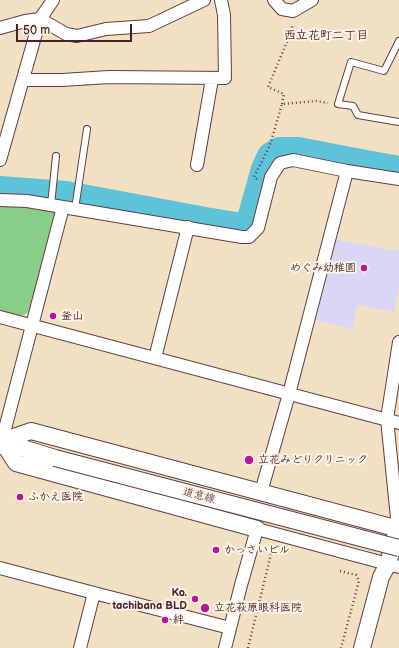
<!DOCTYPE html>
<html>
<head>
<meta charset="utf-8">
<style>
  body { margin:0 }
  #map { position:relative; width:399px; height:648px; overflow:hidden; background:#f2e0c2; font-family:"Balsamiq Sans",sans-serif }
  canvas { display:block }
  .scale { position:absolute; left:16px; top:24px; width:116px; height:18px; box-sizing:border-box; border:2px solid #4a1f2b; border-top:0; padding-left:5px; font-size:12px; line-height:14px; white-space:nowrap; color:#4a1f2b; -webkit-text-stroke:3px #fcf5e5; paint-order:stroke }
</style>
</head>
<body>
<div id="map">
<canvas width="399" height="648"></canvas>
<div class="scale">50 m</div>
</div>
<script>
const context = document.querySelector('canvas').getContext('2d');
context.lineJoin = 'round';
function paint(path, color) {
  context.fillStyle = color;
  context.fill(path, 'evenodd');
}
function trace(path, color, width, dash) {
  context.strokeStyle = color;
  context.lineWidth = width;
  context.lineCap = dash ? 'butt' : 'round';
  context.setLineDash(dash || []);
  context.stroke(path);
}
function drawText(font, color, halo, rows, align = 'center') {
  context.font = font + ' "Balsamiq Sans","Klee One",sans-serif';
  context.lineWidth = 4;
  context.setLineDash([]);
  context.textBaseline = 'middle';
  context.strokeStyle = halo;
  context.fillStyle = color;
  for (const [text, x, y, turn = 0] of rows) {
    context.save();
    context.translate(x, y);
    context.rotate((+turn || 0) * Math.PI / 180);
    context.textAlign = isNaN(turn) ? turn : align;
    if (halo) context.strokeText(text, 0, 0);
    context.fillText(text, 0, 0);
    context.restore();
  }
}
const built = new Path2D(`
  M336,240L399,251V286L394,312L357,305L353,329L315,320Z`);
const green = new Path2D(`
  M0,205H21L53,209L56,214L29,312L22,316L0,310Z`);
const river = new Path2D(`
  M0,190L66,195L205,221L242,227L247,226L250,222L265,169L271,156L279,151H298L371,165L399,170`);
const path = new Path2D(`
  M282,104L284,94L268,87L292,30V24
  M257,179L254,177L270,145L282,104L316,101L328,103
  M263,551L272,550L276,548
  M340,571L356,575L359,581L341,648
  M248,648L272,550`);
const service = new Path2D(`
  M399,41L384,71L351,62L338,104L353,106L358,115L399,122
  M51,205L56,156
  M75,209L87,129`);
const minor = new Path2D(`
  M274,0L282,9L293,11L312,0
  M0,28L25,21L40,19L66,34L77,36L106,29L149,26L204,0
  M23,80H62L109,77L225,78L224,15L221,0
  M0,160L40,19L53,0
  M197,165L212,79
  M0,200L27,201L242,237H249L258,228L271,177L280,163L293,160L347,171L399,179
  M0,317L399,423
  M155,358L188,227
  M0,448L63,207
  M261,492L289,394L347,171
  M398,528L387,419L399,342
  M0,568L94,593L230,628
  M80,648L94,593
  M225,648L241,585L257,529L399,567`);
const tertiary = new Path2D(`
  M0,441L55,458
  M2,441L31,431L399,529
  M2,441L16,463L257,529
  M362,648L381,577L388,564L396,533`);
const tertiaryBridge = new Path2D(`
  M55,458L399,548`);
const markers = [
  [364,268,4,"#b5179e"],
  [53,316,4,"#b5179e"],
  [249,460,5,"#b5179e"],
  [20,497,4,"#b5179e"],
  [216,550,4,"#b5179e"],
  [195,599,4,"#b5179e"],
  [205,608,5,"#b5179e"],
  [165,620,4,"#b5179e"]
];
const poiNames = [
  ["めぐみ幼稚園",356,268,"right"],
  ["釜山",61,316],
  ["立花みどりクリニック",258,460],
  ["ふかえ医院",28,497],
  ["かっさいビル",224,550],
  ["Ko.",187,593,"right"],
  ["tachibana BLD",187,606,"right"],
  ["立花萩原眼科医院",214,608],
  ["絆",173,620]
];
const streetNames = [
  ["道意線",199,496,15]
];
const neighbourhoodNames = [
  ["西立花町二丁目",326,36]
];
paint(built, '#dad6f7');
paint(green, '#88ce89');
trace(river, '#5cc3d8', 28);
trace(service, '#633c42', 8);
trace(minor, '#633c42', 14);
trace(tertiary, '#633c42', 18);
trace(path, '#633c42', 2.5, [1, 3]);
trace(service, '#fff', 6);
trace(minor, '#fff', 12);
trace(tertiary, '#fff', 16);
trace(tertiaryBridge, '#633c42', 18, []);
trace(tertiaryBridge, '#fff', 16);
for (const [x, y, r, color] of markers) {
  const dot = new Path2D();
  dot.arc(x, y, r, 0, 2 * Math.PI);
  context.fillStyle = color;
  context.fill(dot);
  trace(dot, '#fcf5e5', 1.5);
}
drawText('bold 11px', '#4a1f2b', '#fcf5e5', poiNames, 'left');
drawText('11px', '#4a1f2b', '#fcf5e5', streetNames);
drawText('bold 12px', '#4a1f2b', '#fcf5e5', neighbourhoodNames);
</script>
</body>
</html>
